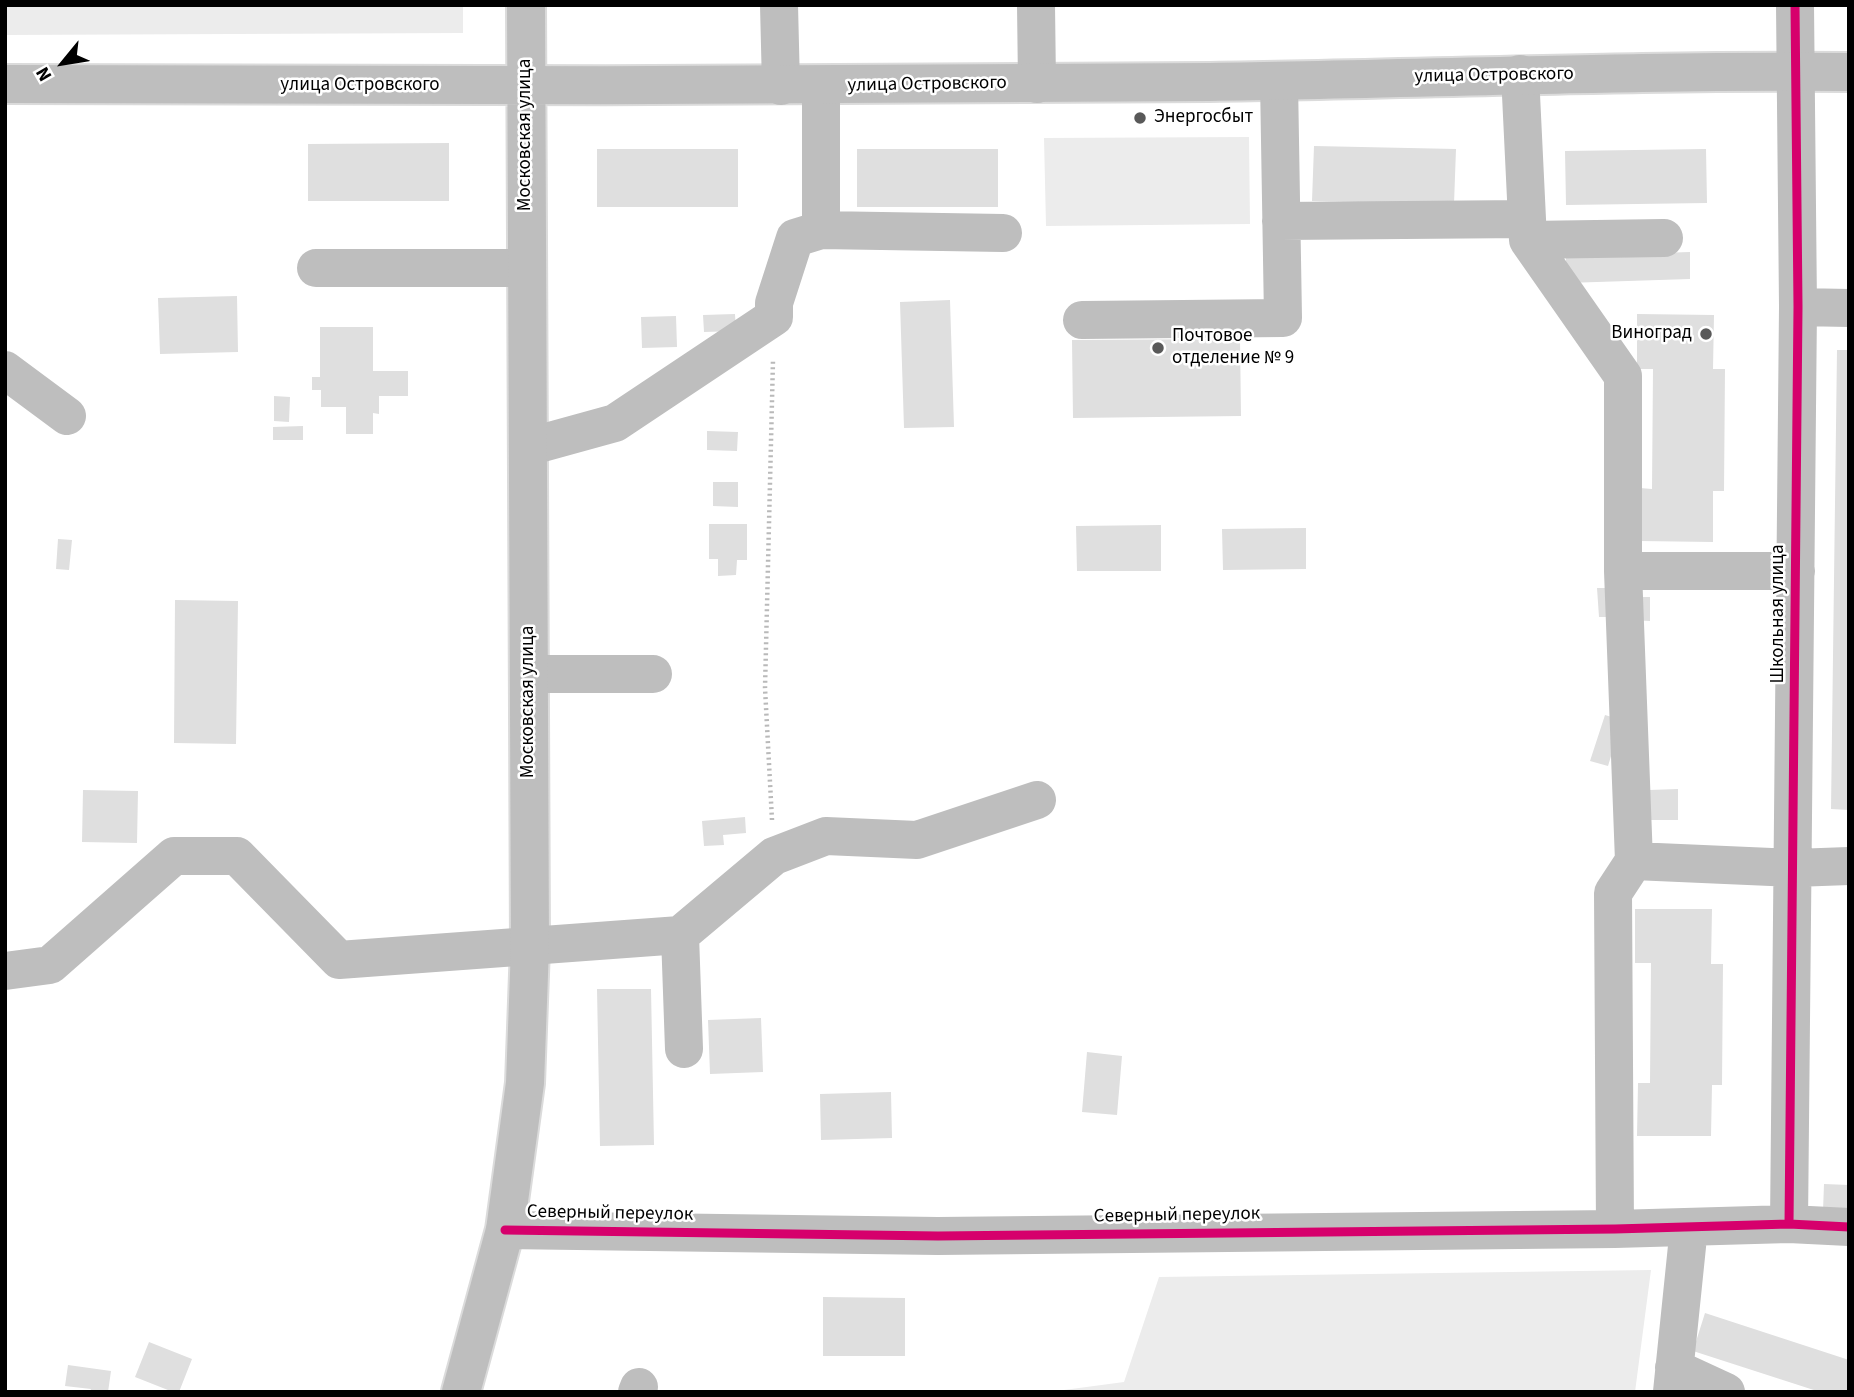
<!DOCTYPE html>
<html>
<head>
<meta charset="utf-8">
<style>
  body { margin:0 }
  #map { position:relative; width:1854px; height:1397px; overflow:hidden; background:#fff; font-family:"Source Sans 3",sans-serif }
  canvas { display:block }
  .frame { position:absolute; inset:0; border:7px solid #000; pointer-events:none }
  .north { position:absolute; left:28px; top:28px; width:70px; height:70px; -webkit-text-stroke:5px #fff; paint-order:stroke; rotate:240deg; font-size:19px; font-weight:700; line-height:28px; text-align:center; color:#000 }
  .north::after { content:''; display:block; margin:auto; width:24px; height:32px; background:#000; clip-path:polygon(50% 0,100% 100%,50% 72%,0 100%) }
</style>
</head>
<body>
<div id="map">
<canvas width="1854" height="1397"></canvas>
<div class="frame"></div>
<div class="north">N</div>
</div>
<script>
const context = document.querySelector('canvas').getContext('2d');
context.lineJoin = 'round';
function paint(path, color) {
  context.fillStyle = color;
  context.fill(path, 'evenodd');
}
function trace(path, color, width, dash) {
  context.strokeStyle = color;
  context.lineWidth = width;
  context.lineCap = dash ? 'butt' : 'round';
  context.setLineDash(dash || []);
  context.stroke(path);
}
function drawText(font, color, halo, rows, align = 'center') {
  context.font = font + ' "Source Sans 3",sans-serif';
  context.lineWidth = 5;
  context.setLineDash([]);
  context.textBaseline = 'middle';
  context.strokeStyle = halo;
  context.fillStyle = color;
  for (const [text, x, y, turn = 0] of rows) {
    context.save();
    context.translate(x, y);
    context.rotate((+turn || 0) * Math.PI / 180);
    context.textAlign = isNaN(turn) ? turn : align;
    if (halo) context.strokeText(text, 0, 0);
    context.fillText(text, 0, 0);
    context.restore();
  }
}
const green = new Path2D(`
  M5,5H463V33L5,35Z
  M1249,137L1250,224L1046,226L1044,138Z
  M1651,1270L1635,1392H1049L1124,1382L1159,1277Z`);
const building = new Path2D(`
  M449,143V201H308V144Z
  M1314,146L1456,149L1454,204L1312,201Z
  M597,149H738V207H597Z
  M857,149H998V207H857Z
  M1706,149L1707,203L1566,205L1565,151Z
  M1690,252V279L1566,283V256Z
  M237,296L238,352L160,354L158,298Z
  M950,300L954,427L904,428L900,302Z
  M735,314L736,331L704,332L703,315Z
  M1637,314L1714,315L1713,369H1725L1724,491H1713V542L1639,541L1640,488L1652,489L1653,369H1637Z
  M676,316L677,347L642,348L641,317Z
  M320,327H373V371H408V396H379V414L373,413V434H346V407H321V390H312V377H320Z
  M1240,339L1241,416L1073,418L1072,340Z
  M1837,350H1849V810L1831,809Z
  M274,396L290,397L289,422L274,421Z
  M303,426V440H273V427Z
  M707,431L738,432L737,451L707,450Z
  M713,482H738V507L713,506Z
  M709,524H747V560H737L736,575L718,576V559H709Z
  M1161,525V571H1077L1076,526Z
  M1306,528V569L1223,570L1222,529Z
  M58,539L72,540L69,570L56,569Z
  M1597,588H1612L1614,617H1599Z
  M1631,597H1650V621L1631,620Z
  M175,600L238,601L236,744L174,743Z
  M1605,715L1622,720L1608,766L1590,761Z
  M1678,789V820H1649V790Z
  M83,790L138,791L137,843L82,842Z
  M745,817L746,833L723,835L724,845L704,846L702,821Z
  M1635,909H1712L1711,964H1723L1722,1085H1712L1711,1136H1637L1638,1083H1650L1651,963H1635Z
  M597,989H651L654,1145L600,1146Z
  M761,1018L763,1072L710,1074L708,1020Z
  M1087,1052L1122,1056L1117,1115L1082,1112Z
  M891,1092L892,1138L821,1140L820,1094Z
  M1824,1184L1849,1185V1212L1823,1211Z
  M823,1297L905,1298V1356H823Z
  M1705,1313L1849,1360V1392H1820L1693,1351Z
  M149,1342L192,1359L179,1392H173L135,1377Z
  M68,1365L111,1371L108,1392H90L91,1389L65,1386Z`);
const path = new Path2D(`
  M772,820L765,688L773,360`);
const minor = new Path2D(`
  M779,5L781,86
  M1036,5L1037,84
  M1520,74L1528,240L1623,376V571H1796
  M1281,221L1526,219
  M821,230L1003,233
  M1528,240L1664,238
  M316,268H527
  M1798,307L1849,308
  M1082,320L1283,318L1279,81
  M5,370L67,416
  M528,447L615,423L774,317V303L795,238L821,230V86
  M529,674H653
  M1634,861L1794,868L1849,866
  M680,935L684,1049
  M5,971L50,965L174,856H237L339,960L680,935L774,856L826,836L917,840L1037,800
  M1789,1224L1798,307L1795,5
  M1615,1229L1613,893L1634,861L1623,571
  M505,1230L938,1236L1615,1229L1789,1224L1849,1227
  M1674,1368L1726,1392
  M637,1392L639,1387
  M1672,1392L1689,1227`);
const major = new Path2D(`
  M5,84C407,86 808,86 1210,82C1423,79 1636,70 1849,72
  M461,1392L505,1230L525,1083L530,947L526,5`);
const cycleway = new Path2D(`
  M1789,1224L1798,307L1795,5
  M505,1230L938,1236L1615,1229L1789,1224L1849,1227`);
const markers = [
  [1140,118,7,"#595959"],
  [1706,334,7,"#595959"],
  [1158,348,7,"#595959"]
];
const streetNames = [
  ["улица Островского",1494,76,-1],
  ["улица Островского",927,85,-1],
  ["улица Островского",360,86],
  ["Московская улица",526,135,-90],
  ["Школьная улица",1779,614,-90],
  ["Московская улица",529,702,-90],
  ["Северный переулок",610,1214,1],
  ["Северный переулок",1177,1216,-1]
];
const poiNames = [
  ["Энергосбыт",1154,118],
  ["Виноград",1692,334,"right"],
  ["Почтовое",1172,337],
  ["отделение № 9",1172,359]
];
paint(green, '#ececec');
paint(building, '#dfdfdf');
trace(major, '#dbdbdb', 42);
trace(path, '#b9b9b9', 4.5, [2, 3.5]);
trace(minor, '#bebebe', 38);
trace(major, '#bebebe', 38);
trace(cycleway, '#d6006c', 9);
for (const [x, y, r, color] of markers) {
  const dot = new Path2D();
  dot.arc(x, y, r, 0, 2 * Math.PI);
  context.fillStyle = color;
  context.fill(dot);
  trace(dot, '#fff', 2.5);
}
drawText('19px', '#000', '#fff', streetNames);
drawText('19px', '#000', '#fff', poiNames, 'left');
</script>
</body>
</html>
